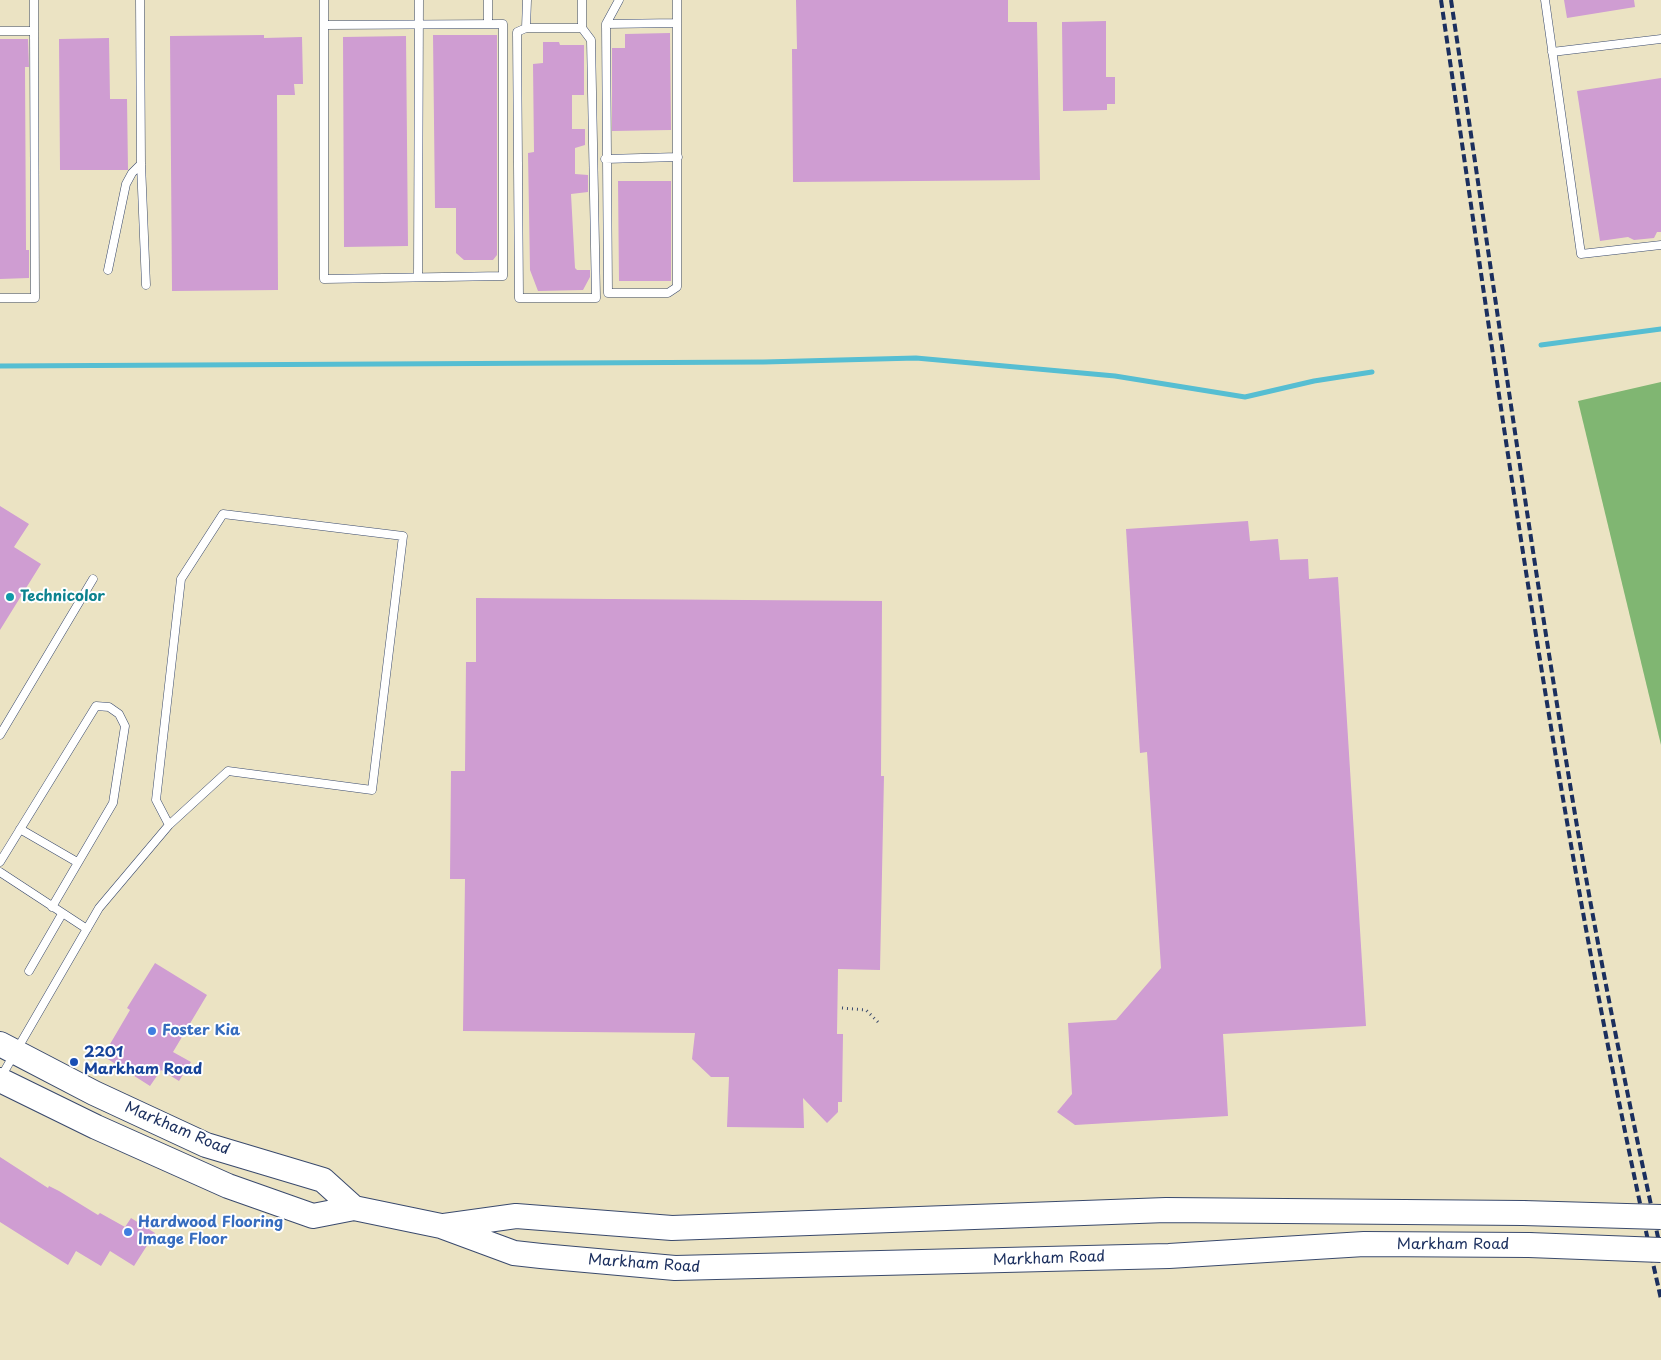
<!DOCTYPE html>
<html>
<head>
<meta charset="utf-8">
<style>
  body { margin:0 }
  canvas { display:block; background:#ebe3c3 }
</style>
</head>
<body>
<canvas width="1661" height="1360"></canvas>
<script>
const context = document.querySelector('canvas').getContext('2d');
context.lineJoin = 'round';
function paint(path, color) {
  context.fillStyle = color;
  context.fill(path, 'evenodd');
}
function trace(path, color, width, dash) {
  context.strokeStyle = color;
  context.lineWidth = width;
  context.lineCap = dash ? 'butt' : 'round';
  context.setLineDash(dash || []);
  context.stroke(path);
}
function drawText(font, color, halo, rows, align = 'center') {
  context.font = font + ' "Playpen Sans",sans-serif';
  context.lineWidth = 4;
  context.setLineDash([]);
  context.textBaseline = 'middle';
  context.strokeStyle = halo;
  context.fillStyle = color;
  for (const [text, x, y, turn = 0] of rows) {
    context.save();
    context.translate(x, y);
    context.rotate((+turn || 0) * Math.PI / 180);
    context.textAlign = isNaN(turn) ? turn : align;
    if (halo) context.strokeText(text, 0, 0);
    context.fillText(text, 0, 0);
    context.restore();
  }
}
const forest = new Path2D(`
  M1661,382V745L1578,401Z`);
const stream = new Path2D(`
  M1541,345L1661,329
  M0,366L764,362L916,358L1115,376L1245,397L1314,381L1372,372`);
const building = new Path2D(`
  M796,0H1008V22H1037L1040,180L793,182L792,49H797Z
  M1564,0H1634L1635,7L1567,18Z
  M1106,21V77H1115V104H1107V110L1063,111L1062,22Z
  M670,33L671,130L612,131V48H625V34Z
  M264,35V38L302,37L303,84H294L295,95H277L278,290L172,291L170,36Z
  M433,35H497V255L493,260H464L456,253V208H435Z
  M406,36L408,246L344,247L343,37Z
  M109,38L110,99H127L128,170H60L59,39Z
  M0,39H28L29,67H25L26,250H29V278L0,279Z
  M543,42H559L560,45H584V95H572V129H585V145L575,148V174L588,175V192L571,194L575,268L577,270H590V277L583,290L538,291L530,270L528,153L534,152L533,64L543,63Z
  M1661,78V232H1657L1654,238L1634,240L1628,237L1600,241L1577,91Z
  M618,181H671V281H619Z
  M0,506L29,524L14,547L41,564L0,630Z
  M1248,521L1250,541L1278,539L1280,560L1308,559L1309,579L1338,577L1366,1026L1223,1034L1228,1116L1075,1125L1057,1112L1072,1094L1068,1023L1116,1020L1161,968L1147,752L1140,753L1126,529Z
  M476,598L882,601L881,776H884L880,970L838,969L837,1034H843L842,1102H838V1112L827,1123L803,1098L804,1128L727,1127L729,1077H711L692,1059L695,1033L463,1031L465,879H450L451,771H465L466,662H476Z
  M155,963L207,995L173,1052L191,1062L179,1081L161,1070L150,1086L103,1056L130,1010L127,1008Z
  M0,1157L48,1188L49,1186L59,1191L98,1215L100,1213L125,1227L131,1218L155,1233L134,1266L110,1251L101,1266L76,1251L68,1265L0,1222Z`);
const path = new Path2D(`
  M842,1008L866,1010L879,1023`);
const service = new Path2D(`
  M34,0V31
  M140,0L141,164L146,285
  M488,0V24
  M527,0L526,28H582V0
  M619,0L606,24L608,293H668L677,287V0
  M1545,0L1581,254L1661,245
  M606,24L677,23
  M324,25L503,24V276L324,279V0
  M526,28L517,32L519,298H596L591,40L582,28
  M0,31H34L35,298H0
  M1552,52L1661,39
  M605,159L678,157
  M108,270L126,184L132,173L141,164
  M418,277L419,0
  M0,735L93,579
  M20,829L77,862
  M0,862L96,706L109,707L119,714L125,726L113,803L52,907
  M0,872L87,929
  M29,971L62,914
  M1,1077L99,908L169,825L228,771L372,790L403,536L223,514L181,579L156,800L169,825`);
const primary = new Path2D(`
  M0,1044L94,1093L206,1145L323,1180L354,1208
  M0,1080L96,1127L228,1186L313,1216L354,1208L441,1226L514,1253L541,1256L675,1268L1169,1256L1364,1244L1529,1245
  M444,1226L516,1216L672,1228L1166,1210L1523,1213`);
const rail = new Path2D(`
  M1441,0C1505,434 1564,870 1661,1299
  M1451,0C1493,280 1532,560 1579,838C1603,976 1631,1114 1661,1251`);
const primaryBridge = new Path2D(`
  M1523,1213L1661,1217
  M1529,1245L1661,1250`);
const markers = [
  [10,597,5,"#0f9aa8"],
  [152,1031,5,"#3f7fe0"],
  [74,1062,5,"#1a4fb4"],
  [128,1232,5,"#3f7fe0"]
];
const cultureNames = [
  ["Technicolor",20,597]
];
const shopNames = [
  ["Foster Kia",162,1031],
  ["Hardwood Flooring",138,1223],
  ["Image Floor",138,1240]
];
const transitNames = [
  ["2201",84,1053],
  ["Markham Road",84,1070]
];
const streetNames = [
  ["Markham Road",177,1129,23],
  ["Markham Road",1453,1245],
  ["Markham Road",1049,1259,-2],
  ["Markham Road",644,1264,4]
];
paint(forest, '#80b672');
trace(stream, '#56bed2', 5);
paint(building, '#cf9dd2');
trace(service, '#3a4a6d', 9);
trace(primary, '#3a4a6d', 26);
trace(path, '#3a4a6d', 3, [1, 4]);
trace(service, '#fff', 8);
trace(primary, '#fff', 24);
trace(rail, '#1b2f5e', 4, [8, 4]);
trace(primaryBridge, '#3a4a6d', 26, []);
trace(primaryBridge, '#fff', 24);
for (const [x, y, r, color] of markers) {
  const dot = new Path2D();
  dot.arc(x, y, r, 0, 2 * Math.PI);
  context.fillStyle = color;
  context.fill(dot);
  trace(dot, '#fff', 2);
}
drawText('bold 15px', '#0d838f', '#fff', cultureNames, 'left');
drawText('bold 15px', '#366cbe', '#fff', shopNames, 'left');
drawText('bold 15px', '#164399', '#fff', transitNames, 'left');
drawText('15px', '#1b2f5e', '#fff', streetNames);
</script>
</body>
</html>
